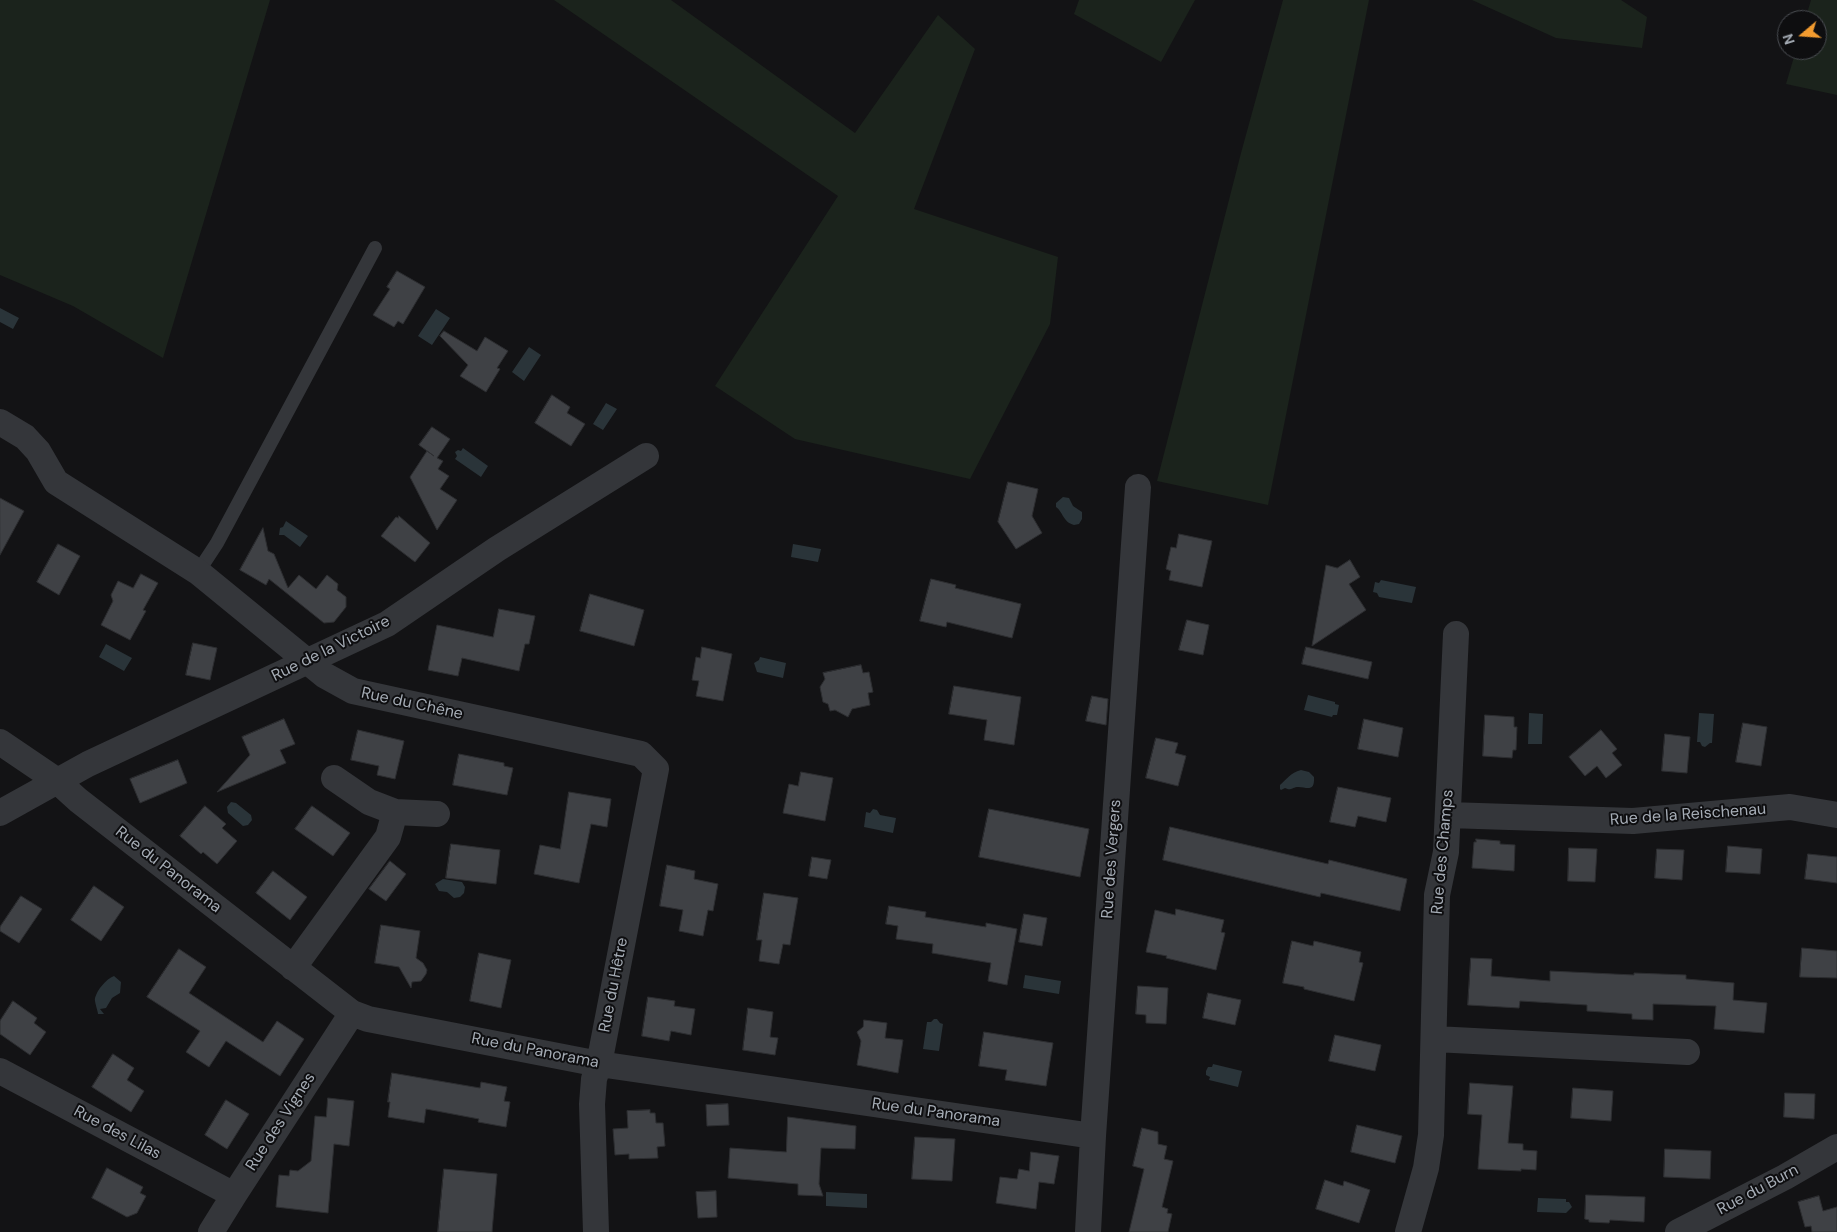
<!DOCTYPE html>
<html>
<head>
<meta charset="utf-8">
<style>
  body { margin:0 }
  #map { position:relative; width:1837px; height:1232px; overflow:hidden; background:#131315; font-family:"DM Sans",sans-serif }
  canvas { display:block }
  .north { position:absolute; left:1777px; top:10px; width:50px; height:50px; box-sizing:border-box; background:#0e0e10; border:1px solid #4a4d52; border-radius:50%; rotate:252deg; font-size:14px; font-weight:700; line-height:20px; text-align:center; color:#a5acb5 }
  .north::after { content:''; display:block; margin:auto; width:18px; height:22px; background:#f29b2f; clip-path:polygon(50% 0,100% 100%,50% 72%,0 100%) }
</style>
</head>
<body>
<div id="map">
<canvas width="1837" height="1232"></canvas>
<div class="north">N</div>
</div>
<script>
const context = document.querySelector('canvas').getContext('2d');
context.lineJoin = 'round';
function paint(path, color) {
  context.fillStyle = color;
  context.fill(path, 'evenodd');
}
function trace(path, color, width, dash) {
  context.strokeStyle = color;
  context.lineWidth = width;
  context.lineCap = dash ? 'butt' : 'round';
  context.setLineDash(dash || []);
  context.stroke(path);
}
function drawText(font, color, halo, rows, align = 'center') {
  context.font = font + ' "DM Sans",sans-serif';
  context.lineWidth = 4;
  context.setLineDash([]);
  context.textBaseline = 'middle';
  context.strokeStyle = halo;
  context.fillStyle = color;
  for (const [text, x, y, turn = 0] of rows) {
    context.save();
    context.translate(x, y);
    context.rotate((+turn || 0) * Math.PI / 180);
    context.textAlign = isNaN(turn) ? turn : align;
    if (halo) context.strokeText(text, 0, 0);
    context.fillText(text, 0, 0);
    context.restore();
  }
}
const green = new Path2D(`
  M0,0H270L163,358L73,306L0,275Z
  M554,0H671L855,133L938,15L975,49L914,209L1058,257L1050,324L970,479L795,439L715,386L838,196Z
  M1079,0H1195L1161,62L1074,14Z
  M1283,0H1369L1268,505L1157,481L1241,153Z
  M1472,0H1621L1647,17L1642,48L1556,38Z
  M1811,0H1837V95L1786,84L1796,50H1817V20H1805Z`);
const water = new Path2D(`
  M0,308L19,318L13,329L0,322Z
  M436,309L450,318L432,345L418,336Z
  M529,347L541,355L524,381L512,372Z
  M606,403L617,409L603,430L593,424Z
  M463,448L488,466L481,477L455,459L457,456L455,452L458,450L461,451Z
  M1063,497L1069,498L1073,506L1082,512V519L1079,524L1074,525C1063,522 1063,512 1056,507V503Z
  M286,521L308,536L300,547L284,535H279L280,528L283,527Z
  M793,544L821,549L818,562L791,557Z
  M1381,580L1416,587L1412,603L1379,597L1377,593L1373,592L1375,582L1379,583Z
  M106,644L132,658L124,671L99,657Z
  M760,657L786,663L783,678L757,672L754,663L759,660Z
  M1308,695L1335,702V704L1339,705L1337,715H1333L1332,717L1304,710Z
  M1529,713L1543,714L1542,744H1528Z
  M1699,713L1714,714L1712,743H1710L1705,747L1702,746L1700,742H1697Z
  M1301,770L1309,772L1314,777C1315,794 1305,786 1297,787C1291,788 1291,791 1285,788L1281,790L1280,789V785C1287,779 1290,773 1301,770Z
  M231,802L236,803L251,815L252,820L248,825L243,826L228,813L227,807Z
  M873,809L877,810L880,815L896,818L893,833L864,827L866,812L870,813Z
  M443,879L462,882L465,887L464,893L460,897L454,898L447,892L439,891L435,884Z
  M1025,975L1061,981L1059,994L1023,988Z
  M114,976L121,982L120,993L112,998L106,1008L100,1009L104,1014H98C98,1011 94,1001 95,998C97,990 106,979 114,976Z
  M934,1019H937L940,1023L943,1024L939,1051L923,1049L927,1022H931Z
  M1213,1064L1242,1071L1238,1087L1209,1080L1210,1077L1206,1075V1071L1208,1067H1212Z
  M826,1192L867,1194V1208L826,1206Z
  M1538,1198L1566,1199V1202H1569L1572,1207L1566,1213L1537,1212Z`);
const building = new Path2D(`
  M397,271L425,287L403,324L398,321L394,327L373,315L390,289L387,287Z
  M444,331L477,351L485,337L508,351L497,368L500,369L486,392L460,376L468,365L440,336Z
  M552,395L570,407L567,413L585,424L571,446L535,423Z
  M432,427L450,439L437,458L443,461L438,469L449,476L440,489L457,500L437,530L410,477L427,451L434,456L419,445Z
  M1008,482L1038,489L1032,516L1042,533L1016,549L998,522Z
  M0,498L24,511L0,555Z
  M399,516L430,543L415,562L381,536L396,517L398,518Z
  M263,528L268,551L274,554L288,588L299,575L316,589L327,575L338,584L337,590L346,597V607L334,622L324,623L269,579L266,585L240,570Z
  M1179,534L1212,541L1202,587L1169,580L1171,571L1166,569L1171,547L1176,548Z
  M58,544L80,556L59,595L37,582Z
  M1350,560L1360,577L1349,584L1366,610L1312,646L1326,565L1337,568Z
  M141,574L158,583L143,610L146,611L130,640L101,625L113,601L111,595L118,581L133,588Z
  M931,579L956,585L955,588L1021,604L1012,638L947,622L946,627L920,621Z
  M590,594L644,610L634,646L580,631Z
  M499,609L535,616L529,644H525L519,671L462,658L458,676L428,670L437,625L493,637Z
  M1187,620L1209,625L1203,655L1179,650Z
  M193,643L217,648L210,680L186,675Z
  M702,647L732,654L723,701L696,696L699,681L692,680L696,657L700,658Z
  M1306,647L1372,662L1368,679L1302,664Z
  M861,665L863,673L869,672L873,692L868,693L870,705L852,709L848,717L835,710L830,711L828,704L823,702L820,687L825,679L823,673Z
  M954,686L1021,697L1014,745L984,740L987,720L949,714Z
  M1092,696L1108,699L1106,725L1086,721Z
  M1485,715L1514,717V727H1517L1516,750H1513L1512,758L1483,756Z
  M284,719L295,744L280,750L286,763L217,792L250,755L242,737Z
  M1364,719L1403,728L1398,757L1358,749Z
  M1743,723L1767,727L1761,766L1736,762Z
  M358,730L404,741L395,779L377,775L379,766L351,760Z
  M1601,730L1617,749L1612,753L1622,765L1606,778L1597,766L1585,776L1569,757Z
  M1665,734L1690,737L1687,773L1662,771Z
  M1156,738L1178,743L1175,753L1186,756L1178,786L1146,778Z
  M459,754L504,763V766L513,768L507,795L453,785Z
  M178,760L187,783L140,803L130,779Z
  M801,772L833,778L825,821L783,813L789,784L798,786Z
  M1338,787L1391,798L1386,822L1358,816L1355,827L1330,822Z
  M569,792L611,799L607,827L591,824L579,883L534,874L540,845L560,849Z
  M205,806L226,824L222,828L237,841L217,864L203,852L201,854L180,836Z
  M312,806L350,833L333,856L295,829Z
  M989,809L1089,829L1080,877L979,857Z
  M1170,827L1328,864L1329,860L1407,879L1400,911L1321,893L1320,897L1163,860Z
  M1476,839L1500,841V844L1515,845L1514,871L1472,868L1474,842H1476Z
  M451,844L500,850L496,884L446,878Z
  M1728,846L1762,849L1760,874L1726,872Z
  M1569,848L1597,849L1595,882L1568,881Z
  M1657,849L1684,850L1682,880L1655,878Z
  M1808,854L1837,857V883L1805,879Z
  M812,857L831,860L827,879L809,876Z
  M390,861L406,874L386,901L369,889Z
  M667,865L695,871L694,879L718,884L713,911L708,910L703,936L679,931L683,910L660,906Z
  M273,871L307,897L290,920L256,893Z
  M94,886L124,907L101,941L71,920Z
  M764,893L798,898L790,945L783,944L779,964L759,961L762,940H757Z
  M21,896L42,909L19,943L0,931V927Z
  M889,906L926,912L925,917L986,927V923L1017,929L1007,985L988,981L991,963L932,953L933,944L896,939L898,926L886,924Z
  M1176,909L1224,920L1221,932L1225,933L1216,970L1166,958L1167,956L1146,952L1155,910L1175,915Z
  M1024,914L1047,918L1042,946L1019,942Z
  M381,925L420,931L416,958L423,963L427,970L426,974L421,981L412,982L411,988L399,967L375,963Z
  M1292,941L1313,946L1314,941L1361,952L1359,962L1363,963L1354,1001L1304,989V987L1283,983Z
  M1802,948L1837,951V978L1800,977Z
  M179,949L206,967L189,993L263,1042L277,1021L304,1039L280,1076L226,1041L209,1067L186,1052L200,1031L147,997Z
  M479,953L511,960L501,1008L470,1001Z
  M1471,958L1492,959L1491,976L1550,981V971L1634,975V973L1686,975V979L1734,983L1733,1000L1767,1003L1764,1033L1714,1029L1716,1006L1653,1004V1020L1632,1019V1014L1587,1011V1005L1520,1001L1519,1008L1468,1005Z
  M1138,986L1168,988L1166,1024L1146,1023V1015L1136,1014Z
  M1208,993L1241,1000L1235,1025L1203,1018Z
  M648,997L675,1001L674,1006L695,1009L691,1035L671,1031L669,1041L642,1036Z
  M13,1001L37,1018L34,1023L46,1032L30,1055L0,1034V1021Z
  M748,1008L773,1012L770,1037L778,1038L775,1055L743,1050Z
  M864,1020L887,1023L885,1038L903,1040L898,1073L857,1065L861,1041L857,1032L863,1027Z
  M984,1032L1053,1043L1046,1086L1005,1080L1007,1070L979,1066Z
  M1335,1035L1381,1045L1375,1071L1329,1061Z
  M113,1054L134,1068L127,1080L144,1091L131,1112L92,1087Z
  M392,1073L480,1088L481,1082L507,1087L504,1101L510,1102L506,1127L478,1122L479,1119L426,1109L424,1123L388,1117L390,1102H388Z
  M1470,1083L1513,1086L1508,1143L1523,1144V1150L1537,1151L1536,1170L1521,1169V1171L1478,1169L1482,1115L1468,1114Z
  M1573,1088L1613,1091L1611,1121L1571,1118Z
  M1785,1093L1815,1094L1814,1119L1784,1117Z
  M328,1098L354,1101L349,1146L334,1144L328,1213L276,1207L279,1175L289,1176L290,1170L298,1171L311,1161L315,1116L326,1117Z
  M226,1100L249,1114L227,1149L205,1135Z
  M728,1104L729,1125L707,1126L706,1105Z
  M650,1110V1113H655L656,1123H663L665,1146L657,1147L658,1158L629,1159V1154L615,1155L613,1129L628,1128L627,1111Z
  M788,1117L856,1126L855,1149L821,1148L819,1184L823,1196L798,1195V1184L728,1178L730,1148L786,1152Z
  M1357,1125L1402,1136L1395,1163L1351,1152Z
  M1142,1128L1158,1132V1144L1167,1146L1164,1159L1173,1161L1162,1207L1168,1209L1167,1213L1172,1214L1168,1232H1129L1144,1169L1133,1166Z
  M915,1137L955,1139L952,1181L912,1179Z
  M1665,1149L1711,1151L1710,1179L1664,1177Z
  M1031,1152L1059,1156L1054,1184L1039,1182L1036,1209L996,1203L1000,1177L1017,1179L1019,1169L1029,1171Z
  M107,1168L143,1187L140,1193L146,1196L137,1213L127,1217L92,1198Z
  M444,1169L497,1174L492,1232H438Z
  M1325,1180L1343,1186L1344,1181L1370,1190L1359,1223L1316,1209Z
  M716,1191L717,1217L698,1218L696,1192Z
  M1586,1195L1645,1197L1644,1222L1610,1220L1609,1223L1589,1222V1220L1585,1219Z
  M1819,1196L1823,1211L1837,1207V1232H1812L1811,1226L1805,1227L1798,1202Z`);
const lane = new Path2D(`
  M198,572L217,543L375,248`);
const street = new Path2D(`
  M0,422L25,437L38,451L56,482L198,572L324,675L353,691L641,754L656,769L599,1064L594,1079L592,1104L596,1232
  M0,742L56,780L78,800L352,1013L368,1019L599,1064L1093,1136
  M334,778L369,802L395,812L437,814
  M0,813L88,764L387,624L497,549L646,456
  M1448,815L1633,821L1790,807L1837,815
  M293,968L388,837L395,812
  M1435,1039L1687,1052
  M0,1071L234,1195
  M211,1232L234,1195L352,1013
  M1088,1232L1093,1136L1138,487
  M1408,1232L1426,1168L1431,1135L1437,895L1446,852L1456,634
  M1678,1232L1785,1177L1837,1147`);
const streetNames = [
  ["Rue de la Victoire",331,649,-26],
  ["Rue du Chêne",412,704,12],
  ["Rue de la Reischenau",1688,815,-4],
  ["Rue des Champs",1443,852,-85],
  ["Rue des Vergers",1112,859,-86],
  ["Rue du Panorama",168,870,38],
  ["Rue du Hêtre",614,985,-79],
  ["Rue du Panorama",535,1051,11],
  ["Rue du Panorama",936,1113,8],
  ["Rue des Vignes",281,1122,-57],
  ["Rue des Lilas",117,1133,28],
  ["Rue du Burn",1758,1190,-28]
];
paint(green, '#1b231c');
paint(water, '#2a3439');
paint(building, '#3f4145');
trace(building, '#2d2e31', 1);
trace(lane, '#34363a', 14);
trace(street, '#34363a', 26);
drawText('16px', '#a5acb5', '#0e0e10', streetNames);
</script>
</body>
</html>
